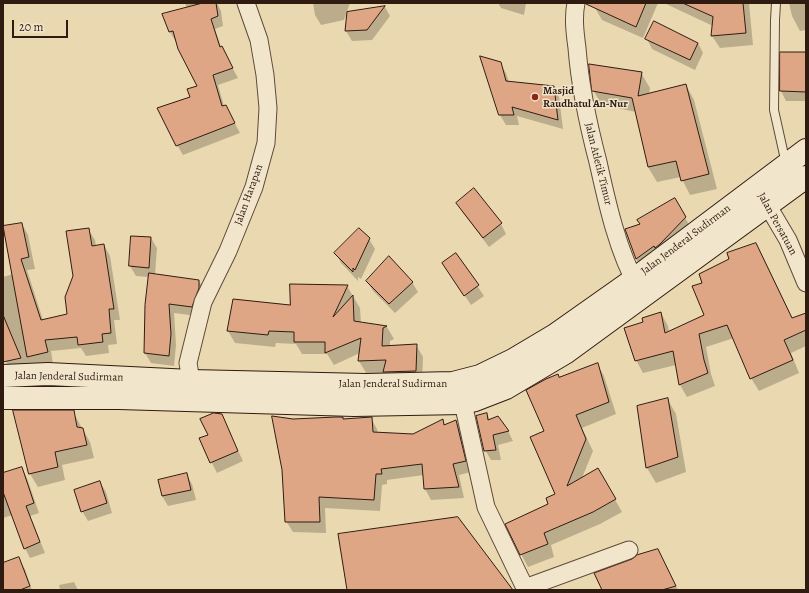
<!DOCTYPE html>
<html>
<head>
<meta charset="utf-8">
<style>
  body { margin:0 }
  #map { position:relative; width:809px; height:593px; overflow:hidden; background:#ead9b0; font-family:Alegreya,serif }
  canvas { display:block }
  .frame { position:absolute; inset:0; border:4px solid #301b11; pointer-events:none }
  .scale { position:absolute; left:12px; top:20px; width:56px; height:18px; box-sizing:border-box; border:2px solid #301b11; border-top:0; padding-left:5px; font-size:12px; line-height:14px; white-space:nowrap; color:#301b11; -webkit-text-stroke:3px #f1e6cc; paint-order:stroke }
</style>
</head>
<body>
<div id="map">
<canvas width="809" height="593"></canvas>
<div class="frame"></div>
<div class="scale">20 m</div>
</div>
<script>
const context = document.querySelector('canvas').getContext('2d');
context.lineJoin = 'round';
function paint(path, color) {
  context.fillStyle = color;
  context.fill(path, 'evenodd');
}
function trace(path, color, width, dash) {
  context.strokeStyle = color;
  context.lineWidth = width;
  context.lineCap = dash ? 'butt' : 'round';
  context.setLineDash(dash || []);
  context.stroke(path);
}
function drawText(font, color, halo, rows, align = 'center') {
  context.font = font + ' Alegreya,serif';
  context.lineWidth = 3;
  context.setLineDash([]);
  context.textBaseline = 'middle';
  context.strokeStyle = halo;
  context.fillStyle = color;
  for (const [text, x, y, turn = 0] of rows) {
    context.save();
    context.translate(x, y);
    context.rotate((+turn || 0) * Math.PI / 180);
    context.textAlign = isNaN(turn) ? turn : align;
    if (halo) context.strokeText(text, 0, 0);
    context.fillText(text, 0, 0);
    context.restore();
  }
}
const shadow = new Path2D(`
  M185,3H217L221,11L223,26L215,29L221,47L238,78L218,85L224,106L231,116L240,133L183,155L177,145L191,97L198,87L177,42H176L170,32L164,14L187,8Z
  M313,3H350L344,20L321,25L315,15Z
  M498,3H526L524,15L501,8Z
  M597,3H658L643,38L602,20L595,8Z
  M664,3H749L753,45L720,48L712,36L713,26Z
  M789,3H806V30L800,31L792,16Z
  M385,7L390,16L372,40L352,41L346,31L348,13Z
  M647,39L698,43L703,53L695,70L652,49Z
  M806,53V101H786L781,91Z
  M500,63L506,73L509,82L553,87L559,97L563,129L517,116L519,125H506L500,115Z
  M641,73L650,88L649,94L686,85L694,100L717,189L690,195L681,177L657,182L648,167L636,112L602,105L593,90Z
  M675,200L691,228L642,268L636,259L641,224Z
  M457,203L501,224L506,234L489,247L463,213Z
  M22,224L28,235L35,269L27,270L43,320L68,315L74,276L88,229L95,240L96,246L104,245L110,256L120,320H114L117,344L108,345L109,353L86,356L81,348L51,351L53,364L12,372L3,356V277L13,274Z
  M132,237L151,238L157,248L155,275L199,281L205,291L197,316L174,313L176,345L174,366L151,363L145,353L149,277L136,276L130,266Z
  M369,239L375,249L361,279L358,277V281L341,263L336,253Z
  M756,244L763,257L793,319L806,314V346L791,353L799,373L759,391L751,378L734,338L706,347L711,374L715,386L687,397L680,385L676,365L643,373L636,360L644,322L661,313L668,326L669,332L706,315L703,284Z
  M456,254L484,296L471,305L443,263Z
  M367,281L412,282L418,292L395,313L373,291Z
  M347,286L360,308L361,323L387,327L394,339L390,341V346L416,345L423,357L422,384H391L384,373H366L359,361L360,353L334,365L327,354H302L296,344L276,343L275,347L235,343L228,331Z
  M597,364L604,376L616,414L582,428L593,451L582,478L598,469L622,512L600,524L551,545L554,557L528,567L521,554L550,504L557,495L546,431L559,378Z
  M668,400L676,414L686,472L656,483L647,468L638,406Z
  M15,412H73L90,442L94,458L62,465L65,480L38,487L30,474Z
  M487,414L490,420L508,431L513,441L498,445L501,460H491L485,450Z
  M221,415L243,461L217,473L200,439L209,435Z
  M371,418L377,429L378,433L413,435L443,421L445,425L456,421L462,432L471,472L459,475L464,498L431,500L425,489L424,475L387,480V484L382,485L380,511L325,508L326,533L293,532L286,521L293,420Z
  M22,468L27,478L39,513L30,516L45,553L30,558L25,548L12,515L3,518V474Z
  M186,474L192,484L196,500L168,506L162,496Z
  M100,482L106,492L112,513L88,521L82,511Z
  M19,559L25,569L32,590H3V564Z
  M663,560L678,590H601L603,589Z
  M74,582L78,590H60L59,585Z`);
const building = new Path2D(`
  M203,3H216L218,16L211,19L220,47L222,46L233,68L213,75L222,106L226,105L235,123L176,146L157,108L190,97L187,89L197,86L178,49L173,31L169,32L162,14Z
  M586,3H646L636,27L586,4Z
  M683,3H743L746,33L711,36L713,17Z
  M385,6L367,30L345,31L347,12Z
  M654,21L698,43L690,60L645,39Z
  M780,52H806V92L780,91Z
  M480,56L501,62L506,81L554,86L558,120L512,107L514,115H499Z
  M589,64L642,72L638,96L686,84L709,174L681,181L676,161L648,167L632,98L592,91Z
  M474,188L502,223L483,238L456,203Z
  M675,198L686,217L660,244L655,248L654,246L636,259L625,229L640,224L637,220Z
  M22,223L29,257L21,259L41,320L67,314L65,297L73,276L66,231L89,228L92,246L104,244L114,309H109L111,333L102,334L103,342L78,345L77,337L45,340L48,352L27,357L3,226Z
  M359,228L370,238L355,270L353,268V272L334,253Z
  M131,236L151,237L149,268L129,266Z
  M756,243L792,318L806,313V330L784,340L793,360L750,379L727,325L699,334L704,360L708,373L679,385L673,351L635,361L624,328L643,322L642,318L661,312L665,333L704,315L692,286L702,283L699,274L729,259L727,253Z
  M456,253L479,285L464,296L442,263Z
  M389,256L413,282L389,304L366,281Z
  M149,273L199,280V288L192,307L169,304L171,334L169,356L144,353L145,305Z
  M290,284L348,285L333,317L353,295L354,321L387,326L383,328L382,346L417,344L416,371L383,372L386,360L358,361L361,338L325,353V342H294V332L269,331L268,335L227,331L233,299L290,305Z
  M3,315L21,358L3,362Z
  M598,363L609,402L576,415L586,439L567,486L598,468L616,499L593,512L544,533L548,544L520,555L505,524L548,504L546,498L555,494L530,437L544,431L526,390L546,379L558,374L559,377Z
  M668,398L678,457L646,468L637,406Z
  M13,410H74L77,427L83,428L87,445L55,452L58,467L29,474Z
  M214,413L222,414L238,451L210,463L199,438L208,435L200,419Z
  M487,413L488,420L498,416L509,431L493,435L496,450L484,451L476,416Z
  M272,416L293,419L336,417H343V419L372,417L373,432L413,434L443,419L444,425L456,420L466,461L453,464L459,487L424,489L422,464L381,469L382,474H376L374,500L319,497L320,522H285L282,470Z
  M22,467L34,503L26,506L40,542L24,549L3,492V473Z
  M187,473L191,490L162,496L158,480Z
  M100,481L107,503L81,512L74,490Z
  M458,517L513,590H347L338,534Z
  M658,549L676,586L662,590H602L594,573L632,559L637,555Z
  M19,557L30,586L20,590H3V563Z`);
const lane = new Path2D(`
  M776,3L775,20L774,110L786,164`);
const street = new Path2D(`
  M576,3C573,18 575,33 577,48C580,87 588,124 598,162C607,203 618,253 639,289
  M762,196L788,240L806,283
  M191,381L188,363L203,302L228,251L254,187L266,143L268,108L265,75L259,40L246,3
  M463,403L486,507L526,590
  M525,588L629,550`);
const secondary = new Path2D(`
  M3,376L48,374L191,381L366,385L453,383L480,376L513,360L555,335L633,280L806,150
  M3,398H119L354,405L463,403L475,400L506,388L565,353L806,177`);
const markers = [
  [535,97,4,"#8f2418"]
];
const poiNames = [
  ["Masjid",543,91],
  ["Raudhatul An-Nur",543,104]
];
const streetNames = [
  ["Jalan Atletik Timur",598,164,76],
  ["Jalan Harapan",249,195,-70],
  ["Jalan Persatuan",777,224,61],
  ["Jalan Jenderal Sudirman",686,240,-37],
  ["Jalan Jenderal Sudirman",69,377,1],
  ["Jalan Jenderal Sudirman",393,384]
];
paint(shadow, '#0003');
paint(building, '#dfa686');
trace(building, '#301b11', 1);
trace(lane, '#5e4a39', 10);
trace(street, '#5e4a39', 19);
trace(secondary, '#301b11', 24);
trace(lane, '#f1e6cc', 8);
trace(street, '#f1e6cc', 17);
trace(secondary, '#f1e6cc', 22);
for (const [x, y, r, color] of markers) {
  const dot = new Path2D();
  dot.arc(x, y, r, 0, 2 * Math.PI);
  context.fillStyle = color;
  context.fill(dot);
  trace(dot, '#f1e6cc', 1.5);
}
drawText('bold 11px', '#301b11', '#f1e6cc', poiNames, 'left');
drawText('11px', '#301b11', '#f1e6cc', streetNames);
</script>
</body>
</html>
